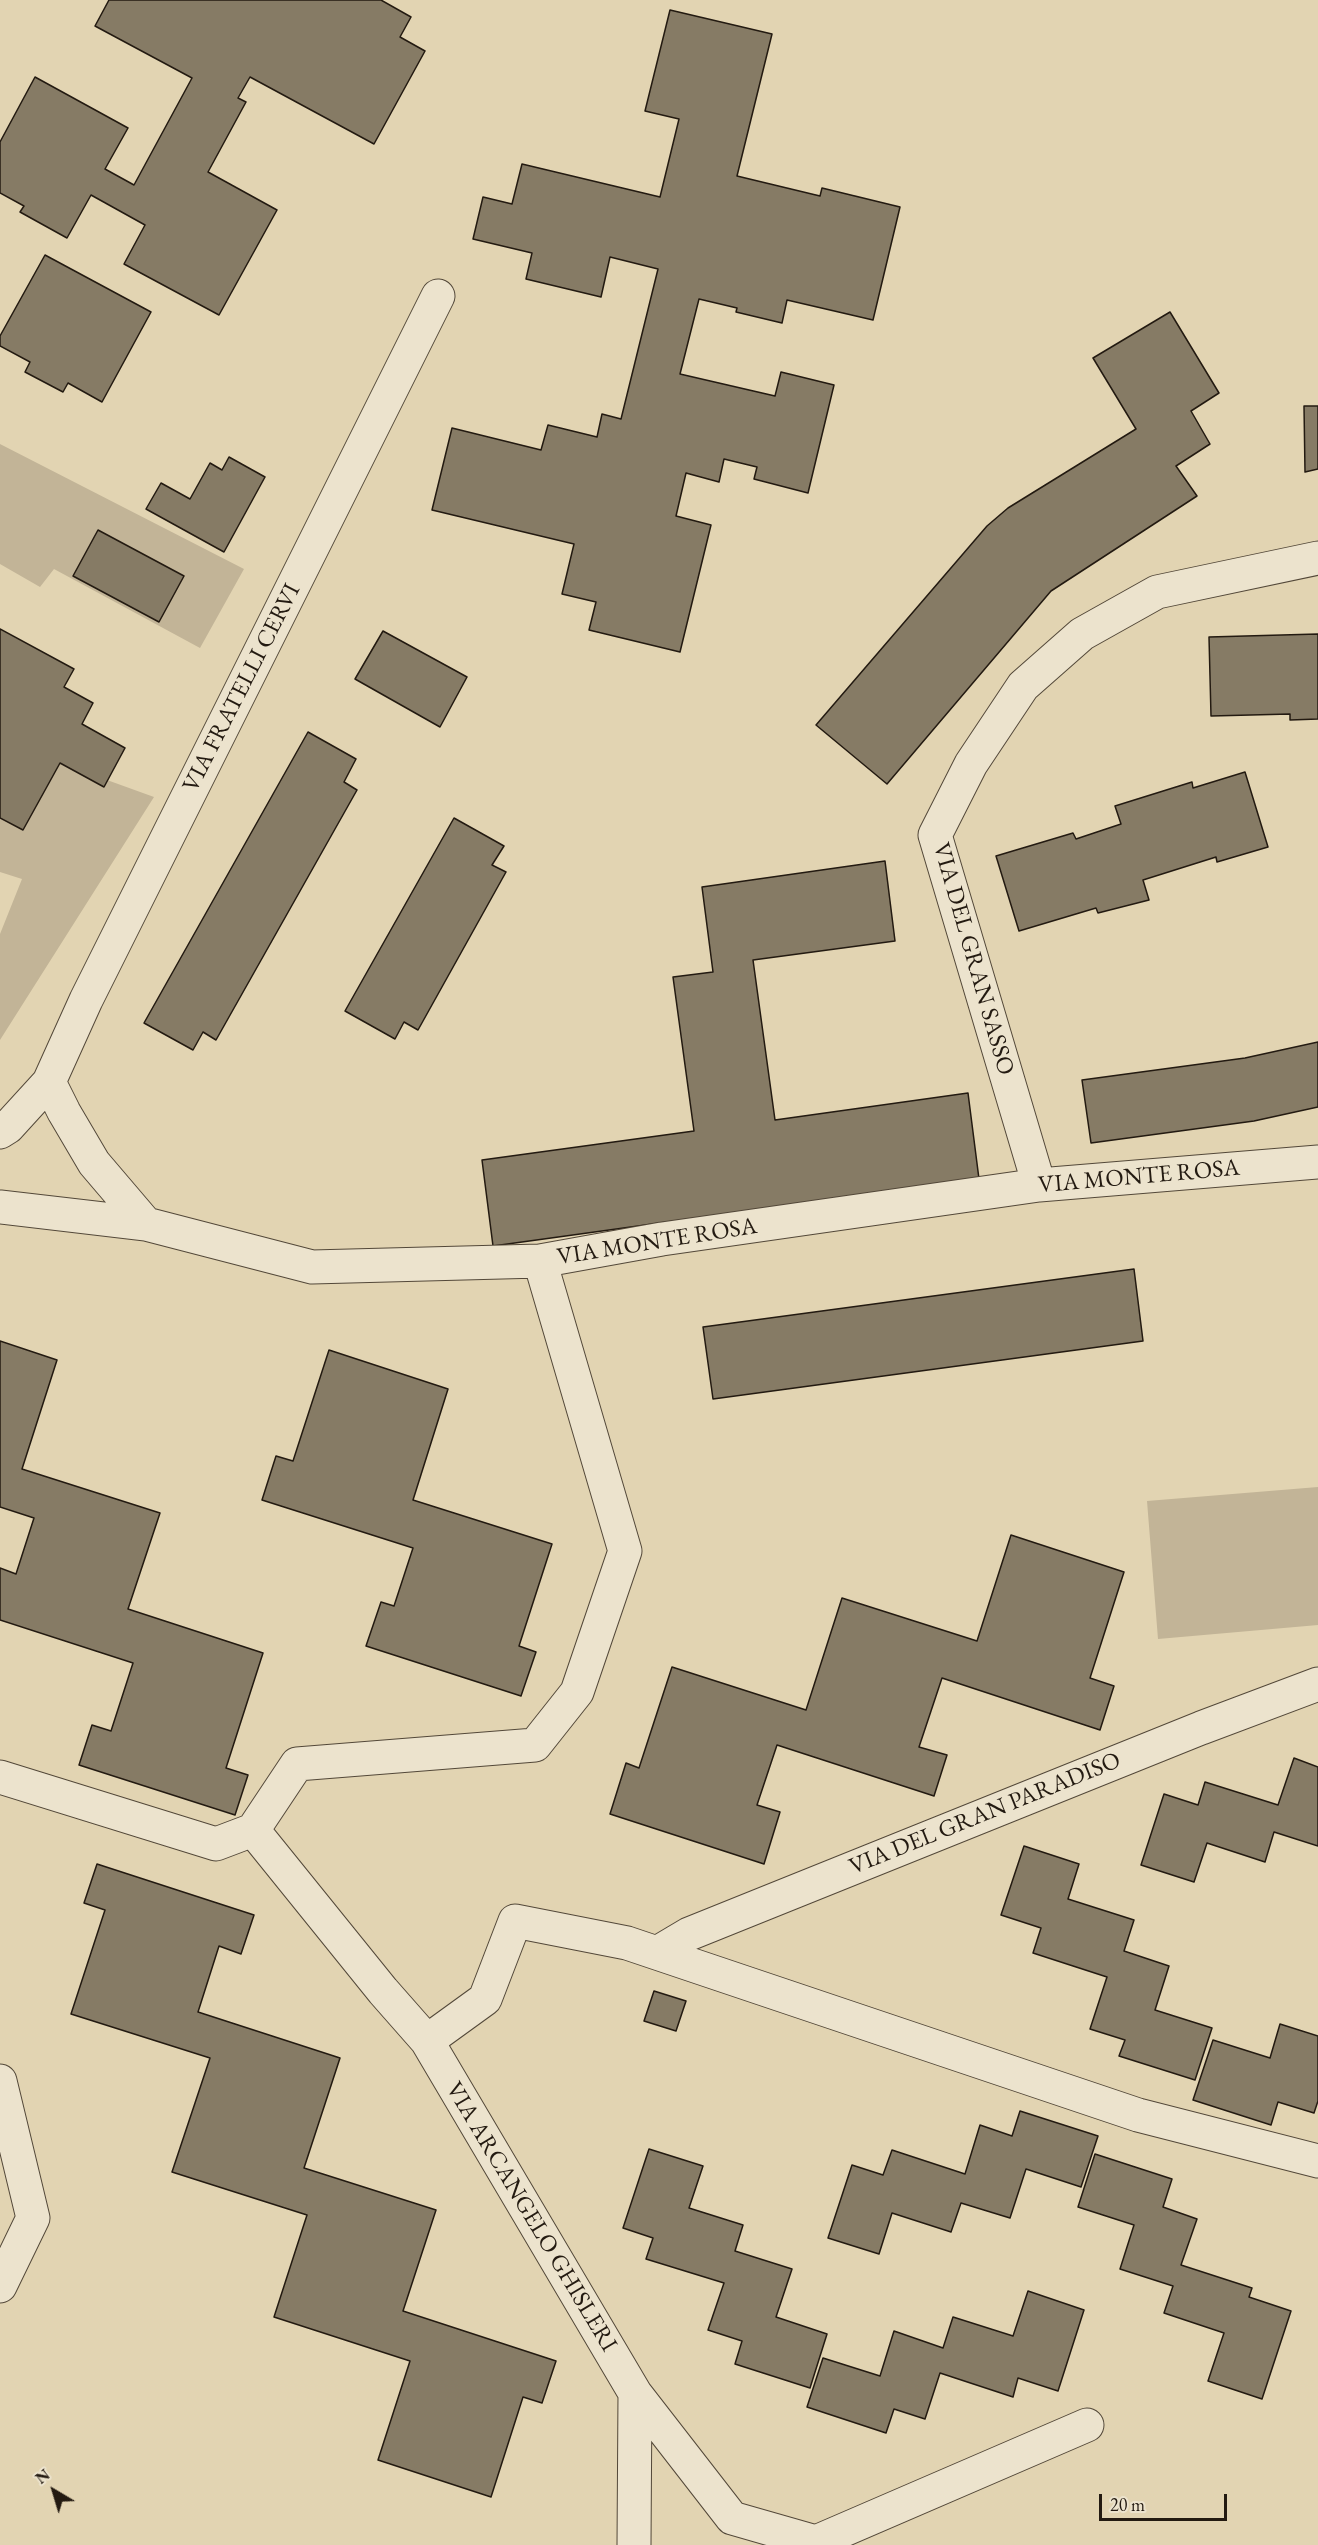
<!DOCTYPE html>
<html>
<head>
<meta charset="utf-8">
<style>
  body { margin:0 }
  #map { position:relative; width:1318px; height:2545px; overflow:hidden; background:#e2d4b2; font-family:"EB Garamond",serif }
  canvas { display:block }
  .north { position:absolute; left:24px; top:2461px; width:60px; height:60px; -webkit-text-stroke:4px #ece3cd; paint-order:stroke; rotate:322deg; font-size:16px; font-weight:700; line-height:24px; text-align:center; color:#231a11 }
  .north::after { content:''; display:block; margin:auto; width:21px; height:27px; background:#231a11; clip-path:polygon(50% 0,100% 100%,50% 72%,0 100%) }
  .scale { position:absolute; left:1099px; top:2494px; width:128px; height:27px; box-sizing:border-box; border:3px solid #231a11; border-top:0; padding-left:8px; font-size:18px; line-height:21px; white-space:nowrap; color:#231a11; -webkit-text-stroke:4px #ece3cd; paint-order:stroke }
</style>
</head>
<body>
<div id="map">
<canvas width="1318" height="2545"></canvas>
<div class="north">N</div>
<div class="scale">20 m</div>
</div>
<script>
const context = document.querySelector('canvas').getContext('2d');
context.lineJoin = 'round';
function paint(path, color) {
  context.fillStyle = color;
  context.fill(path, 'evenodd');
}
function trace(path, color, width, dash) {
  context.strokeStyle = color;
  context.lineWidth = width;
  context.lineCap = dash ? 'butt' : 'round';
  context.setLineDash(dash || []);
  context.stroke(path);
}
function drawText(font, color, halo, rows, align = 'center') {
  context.font = font + ' "EB Garamond",serif';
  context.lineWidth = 5;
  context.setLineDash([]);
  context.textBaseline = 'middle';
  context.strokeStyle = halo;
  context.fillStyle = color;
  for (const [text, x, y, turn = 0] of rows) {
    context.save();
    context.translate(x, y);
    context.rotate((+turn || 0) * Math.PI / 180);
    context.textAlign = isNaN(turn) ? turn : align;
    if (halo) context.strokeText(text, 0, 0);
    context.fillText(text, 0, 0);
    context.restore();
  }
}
const green = new Path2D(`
  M0,444L244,569L200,648L54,569L40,587L0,564Z
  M60,763L154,797L0,1040V934L22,879L0,872V818L23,830Z
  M1318,1487V1625L1158,1639L1147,1501Z`);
const building = new Path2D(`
  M109,0H381L411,17L400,37L425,51L374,144L250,77L238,98L246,102L208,172L277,210L219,315L124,264L145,225L91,195L67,238L20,212L24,206L0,193V142L35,77L128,128L105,169L134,185L192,78L95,26Z
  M670,10L772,34L737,176L820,196L822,188L900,207L873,320L787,300L782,323L736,312L737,308L699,299L680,374L775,396L781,372L834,385L808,493L754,479L757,467L724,459L719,482L686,473L676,516L711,525L680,652L589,630L596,602L562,594L574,544L432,510L452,428L541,450L548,425L597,437L602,414L621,419L658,269L610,257L601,297L526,279L532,253L473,239L483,197L512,204L522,164L660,197L679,119L645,111Z
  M45,255L151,312L102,402L68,383L63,392L25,372L30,362L0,346V336Z
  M1170,312L1219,393L1191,411L1210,444L1176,466L1197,496L1051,591L887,784L816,725L987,526L1008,508L1136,429L1093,358Z
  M1304,406H1318V469L1305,472Z
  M229,457L265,477L224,552L146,509L161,483L190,499L210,463L222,470Z
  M98,530L184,576L159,622L73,576Z
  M0,629L74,669L64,687L93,703L82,724L125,748L104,787L60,763L23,830L0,818Z
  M383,631L467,677L440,727L355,679Z
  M1318,634V719L1290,720V714L1211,716L1209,637Z
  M308,732L356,759L344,782L357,790L216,1040L203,1032L193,1050L144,1023Z
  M1245,772L1268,847L1217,862L1216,857L1143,880L1149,900L1098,913L1096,908L1019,931L996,856L1073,833L1076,839L1121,824L1115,806L1192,782L1193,788Z
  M454,818L504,846L492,865L506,872L418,1030L404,1022L395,1039L345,1011Z
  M885,861L895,941L753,960L775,1120L968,1093L979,1179L493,1246L482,1160L694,1131L673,977L713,972L702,887Z
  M1318,1042V1107L1254,1121L1091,1143L1082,1080L1245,1058Z
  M1134,1269L1143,1341L713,1399L703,1327Z
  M0,1341L57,1360L22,1469L160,1513L128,1609L263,1653L226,1768L248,1775L235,1815L79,1765L92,1725L111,1731L133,1663L0,1620V1568L16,1574L34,1518L0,1507Z
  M329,1350L448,1389L413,1500L552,1544L519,1646L536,1652L521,1696L366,1646L381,1602L394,1606L413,1548L262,1500L276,1456L293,1461Z
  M1011,1535L1124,1572L1090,1678L1114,1686L1100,1730L942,1678L919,1747L947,1755L934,1796L777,1745L757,1805L780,1812L764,1864L610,1814L626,1763L639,1768L672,1667L806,1710L842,1598L977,1641Z
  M1294,1758L1318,1767V1846L1274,1832L1265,1862L1207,1843L1194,1882L1141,1865L1164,1794L1198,1805L1205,1782L1278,1805Z
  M1024,1846L1079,1864L1068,1899L1134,1920L1124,1951L1169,1966L1155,2010L1212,2028L1195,2080L1119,2056L1125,2040L1090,2029L1107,1977L1033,1953L1041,1928L1001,1915Z
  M97,1864L254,1915L241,1954L219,1946L198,2012L340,2058L304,2168L436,2210L403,2311L556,2361L542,2403L523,2397L491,2497L378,2460L410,2361L274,2317L307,2215L172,2172L210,2058L71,2014L105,1910L84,1903Z
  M654,1991L686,2001L676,2031L644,2021Z
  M1280,2024L1318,2036V2101L1314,2113L1278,2102L1271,2125L1193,2100L1213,2040L1270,2058Z
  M1020,2111L1098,2136L1081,2187L1026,2169L1010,2218L961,2203L951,2232L892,2213L879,2254L828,2238L852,2165L883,2175L892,2150L965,2174L980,2125L1012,2136Z
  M649,2149L703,2166L689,2208L743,2225L735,2251L792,2269L776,2317L827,2334L810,2388L735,2364L742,2341L708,2330L724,2283L646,2259L653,2238L623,2228Z
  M1095,2154L1172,2179L1163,2207L1197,2219L1181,2265L1252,2288L1249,2297L1291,2311L1262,2399L1208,2381L1224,2333L1164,2313L1173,2286L1120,2269L1134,2225L1078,2207Z
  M1028,2291L1084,2310L1058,2391L1018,2378L1013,2397L940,2373L925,2419L894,2409L886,2433L807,2407L823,2358L880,2376L894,2331L943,2348L953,2317L1013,2336Z`);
const minor = new Path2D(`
  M49,1082L64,1112L94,1163L146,1224
  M0,1132L8,1127L49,1082L86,1000L438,296
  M1039,1185L935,835L971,764L1023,686L1082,634L1157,592L1318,558
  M0,1207L146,1224L312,1267L540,1261L662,1239L1039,1185L1318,1162
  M0,1777L216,1844L253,1830
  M253,1830L297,1764L535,1745L577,1692L625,1551L540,1261
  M253,1830L383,1991L427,2041L635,2393L634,2545
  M657,1953L689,1934L1201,1728L1318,1684
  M427,2041L485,1999L515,1921L627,1943L1138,2115L1318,2161
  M0,2081L33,2218L0,2286
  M635,2393L732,2518L816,2542L1087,2425`);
const streetNames = [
  ["VIA FRATELLI CERVI",242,688,-63],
  ["VIA DEL GRAN SASSO",973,959,74],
  ["VIA MONTE ROSA",1139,1177,-5],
  ["VIA MONTE ROSA",657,1242,-9],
  ["VIA DEL GRAN PARADISO",985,1814,-22],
  ["VIA ARCANGELO GHISLERI",531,2217,59]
];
paint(green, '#c2b497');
paint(building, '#867b65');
trace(building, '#231a11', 1.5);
trace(minor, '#534839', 35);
trace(minor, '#ece3cd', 33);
drawText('24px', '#231a11', '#ece3cd', streetNames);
</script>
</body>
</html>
